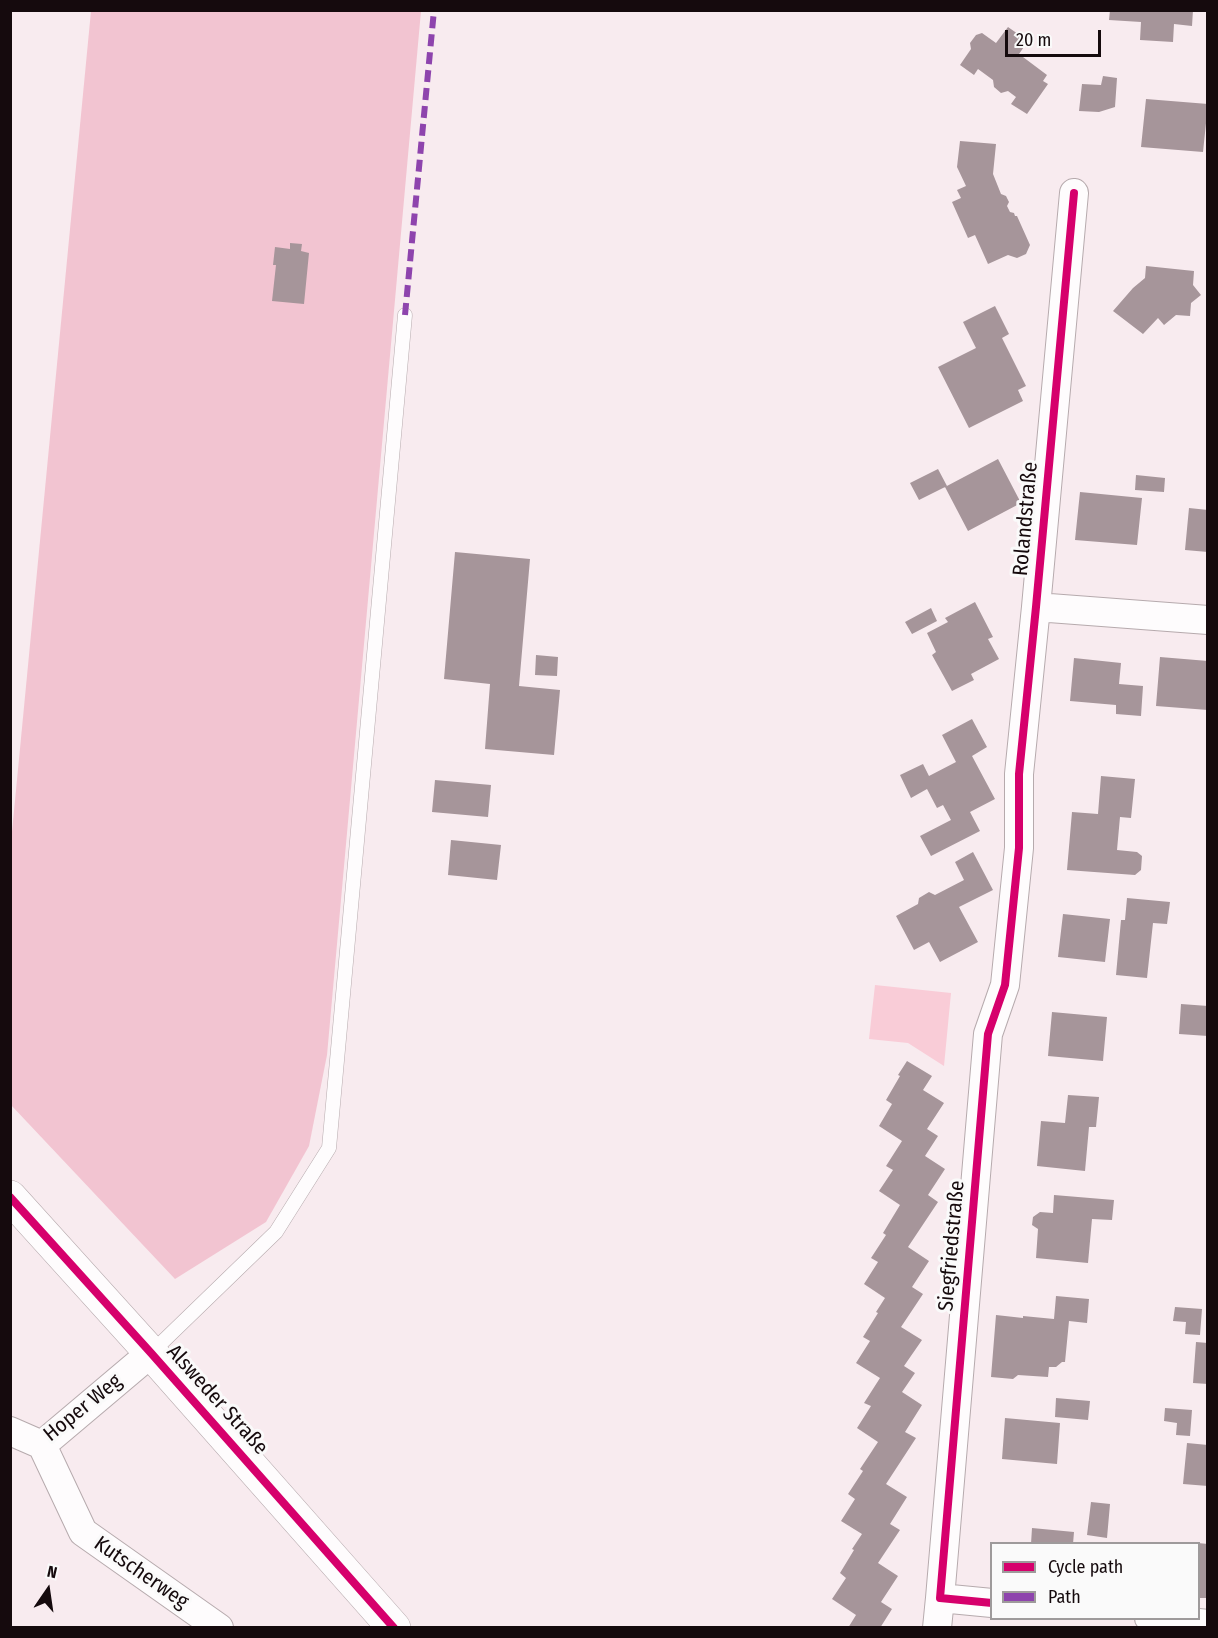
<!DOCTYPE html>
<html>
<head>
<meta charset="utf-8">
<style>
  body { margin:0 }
  #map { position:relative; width:1218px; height:1638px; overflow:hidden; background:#f8ebef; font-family:"Fira Sans Condensed",sans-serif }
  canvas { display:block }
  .frame { position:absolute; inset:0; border:12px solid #150a0d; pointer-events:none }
  .legend { position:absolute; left:990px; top:1542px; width:210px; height:78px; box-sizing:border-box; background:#fafafa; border:2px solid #9e9a9b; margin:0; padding:8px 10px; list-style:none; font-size:18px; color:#150a0d }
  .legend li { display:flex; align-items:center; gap:12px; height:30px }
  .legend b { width:30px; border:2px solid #9e9a9b }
  .north { position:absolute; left:18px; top:1560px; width:60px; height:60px; -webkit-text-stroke:4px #fafafa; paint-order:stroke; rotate:13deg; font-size:16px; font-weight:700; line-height:24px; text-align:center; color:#150a0d }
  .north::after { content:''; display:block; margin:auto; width:21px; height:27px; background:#150a0d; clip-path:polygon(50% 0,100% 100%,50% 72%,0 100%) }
  .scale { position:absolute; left:1005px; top:30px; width:96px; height:27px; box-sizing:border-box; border:3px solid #150a0d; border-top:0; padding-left:8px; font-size:18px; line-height:21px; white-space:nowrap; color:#150a0d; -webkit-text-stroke:4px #fafafa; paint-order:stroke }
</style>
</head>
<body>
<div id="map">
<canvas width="1218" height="1638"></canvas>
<div class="frame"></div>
<ul class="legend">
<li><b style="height:8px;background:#d6006c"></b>Cycle path</li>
<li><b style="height:8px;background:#8e44ad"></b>Path</li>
</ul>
<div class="north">N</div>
<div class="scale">20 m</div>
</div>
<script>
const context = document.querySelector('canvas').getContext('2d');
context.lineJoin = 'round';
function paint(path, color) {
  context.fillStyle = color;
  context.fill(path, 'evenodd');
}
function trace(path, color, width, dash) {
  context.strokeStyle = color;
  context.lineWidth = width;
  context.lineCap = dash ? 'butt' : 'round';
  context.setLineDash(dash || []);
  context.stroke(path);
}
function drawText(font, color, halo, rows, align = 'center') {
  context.font = font + ' "Fira Sans Condensed",sans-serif';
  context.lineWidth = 6;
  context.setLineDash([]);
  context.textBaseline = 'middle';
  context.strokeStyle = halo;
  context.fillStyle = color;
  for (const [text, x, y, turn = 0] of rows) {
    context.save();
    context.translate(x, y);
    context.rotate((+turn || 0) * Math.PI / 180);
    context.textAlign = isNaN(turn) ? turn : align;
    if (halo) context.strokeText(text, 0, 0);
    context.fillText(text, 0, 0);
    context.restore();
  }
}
const green = new Path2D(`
  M875,985L951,993L944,1066L908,1043L869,1039Z`);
const forest = new Path2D(`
  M91,11H421L327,1055L309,1146L266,1222L175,1279L11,1105V842Z`);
const building = new Path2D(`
  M1110,10H1193L1192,26L1174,24L1173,42L1140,40L1141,22L1109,20Z
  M1008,27L1028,41L1019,54L1047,75L1043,81L1048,84L1027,114L1011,104L1016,97L1008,91L1001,93L994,87L993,80L978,69L974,75L960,65L971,49L970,43L976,35L982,33L996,43Z
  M1103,76L1117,78L1115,107L1099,112L1079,111L1082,84L1101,85Z
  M1146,99L1208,104L1203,152L1141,147Z
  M960,141L996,144L993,174L1001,194L1006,196L1009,202L1007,206L1010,212L1014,213L1015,216H1017L1030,245L1026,254L1017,258L1008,255L988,264L975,235L968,238L952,202L961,198L957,190L966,186L957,167Z
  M290,243L302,244L301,251L309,253L304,304L272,301L276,265H273L275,247L290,249Z
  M1146,266L1194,271L1193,285L1201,295L1191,303L1190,316L1176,315L1164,325L1158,318L1143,334L1113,311L1133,288L1145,278Z
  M995,306L1009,334L1002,338L1026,386L1018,390L1023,401L969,428L938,367L976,348L963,322Z
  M998,459L1021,503L968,531L945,487Z
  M938,469L947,486L919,500L910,483Z
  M1136,475L1165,478L1164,492L1135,490Z
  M1080,492L1142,498L1137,545L1075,540Z
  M1189,508L1208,510V552L1185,550Z
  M455,552L530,559L519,686L560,690L554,755L485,749L490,684L444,679Z
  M975,602L993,637L988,639L999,659L971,674L974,680L952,691L932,655L936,652L927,633L948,622L945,618Z
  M931,608L937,621L912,634L905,622Z
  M536,655L558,657L557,676L535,675Z
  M1160,657L1208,661V710L1156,706Z
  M1074,658L1121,663L1119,684L1143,686L1141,716L1116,714V705L1070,701Z
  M972,719L987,747L972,756L995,799L970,812L980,831L931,856L920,836L951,820L943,805L937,808L927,789L911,798L900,775L923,764L929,776L956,762L942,735Z
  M1101,776L1135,779L1131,818L1120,817L1117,850L1137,852L1142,856L1141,870L1135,875L1067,870L1072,812L1098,814Z
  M435,780L491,785L488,817L432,812Z
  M451,840L501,845L497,880L448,875Z
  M973,852L993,890L959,907L978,942L940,962L929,942L914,950L896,916L918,904L919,898L929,892L935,895L964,880L955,862Z
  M1127,898L1170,902L1167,924L1153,923L1147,978L1116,975L1121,920H1125Z
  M1063,914L1110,919L1105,962L1058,957Z
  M1181,1004L1208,1006V1036L1179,1034Z
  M1052,1012L1107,1017L1103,1061L1048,1056Z
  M907,1061L932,1076L923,1090L944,1103L927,1129L938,1136L925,1156L945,1169L928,1195L938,1202L908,1247L929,1261L912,1287L923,1294L901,1327L922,1340L904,1366L915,1373L902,1392L922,1405L905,1432L916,1438L886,1484L907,1497L890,1524L900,1530L878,1563L898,1576L881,1602L892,1609L880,1628H848L856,1615L832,1599L846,1578L840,1573L854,1550L852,1549L862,1534L841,1521L855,1499L848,1494L863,1471L860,1469L878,1442L857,1428L871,1406L864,1403L880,1378L856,1363L870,1341L863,1337L878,1313L876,1312L885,1298L864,1284L878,1262L871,1258L886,1235L883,1233L900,1205L879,1191L893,1170L886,1166L902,1141L879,1126L892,1104L886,1100L900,1076L898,1075Z
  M1068,1095L1099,1097L1096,1127H1089L1085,1171L1037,1166L1041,1121L1065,1123Z
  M1054,1195L1114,1200L1112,1220L1092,1219L1088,1263L1036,1258L1038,1229L1032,1225L1033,1217L1040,1212L1053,1213Z
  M1056,1296L1089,1299L1087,1323L1069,1321L1065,1362H1062L1056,1367H1049L1048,1377L1018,1375L1013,1379L991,1377L996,1315L1023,1318V1316L1054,1319Z
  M1175,1307L1202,1309L1200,1335L1185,1334L1186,1322L1173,1321Z
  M1196,1342L1208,1343V1384L1193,1383Z
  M1056,1398L1090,1401L1088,1420L1055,1417Z
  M1165,1408L1192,1410L1190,1436L1176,1435L1177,1423L1164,1421Z
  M1005,1418L1060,1423L1057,1464L1002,1459Z
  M1187,1443L1208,1445V1486L1183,1484Z
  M1091,1502L1110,1504L1107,1538L1087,1535Z
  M1032,1528L1074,1532L1073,1544H1031Z
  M1198,1543L1208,1544V1598H1198Z`);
const service = new Path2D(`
  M151,1353L276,1232L329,1148L405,315`);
const minor = new Path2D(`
  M1036,607L1208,620
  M10,1431L42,1445L151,1353
  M42,1445L83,1532L219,1628
  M992,1603L940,1598L988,1034L1005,985L1019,848V774L1036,607L1074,193
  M1149,1618L1208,1624
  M937,1628L940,1598`);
const tertiary = new Path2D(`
  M10,1197L151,1353L394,1628`);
const quiet = new Path2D(`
  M405,315L434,10`);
const cycleway = new Path2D(`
  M10,1197L151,1353L394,1628
  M992,1603L940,1598L988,1034L1005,985L1019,848V774L1036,607L1074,193`);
const streetNames = [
  ["Rolandstraße",1026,519,-85],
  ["Siegfriedstraße",952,1246,-85],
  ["Alsweder Straße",217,1400,48],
  ["Hoper Weg",83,1408,-39],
  ["Kutscherweg",141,1573,35]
];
paint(green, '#f9ccd7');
paint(forest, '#f2c4d1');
paint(building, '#a6959a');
trace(service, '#b6aaad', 15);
trace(minor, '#b6aaad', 30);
trace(tertiary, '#b6aaad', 34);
trace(service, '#fefcfd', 14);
trace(minor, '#fefcfd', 28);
trace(tertiary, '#fefcfd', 33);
trace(quiet, '#8e44ad', 6, [12, 6]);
trace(cycleway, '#d6006c', 8);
drawText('21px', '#150a0d', '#fafafa', streetNames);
</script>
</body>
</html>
